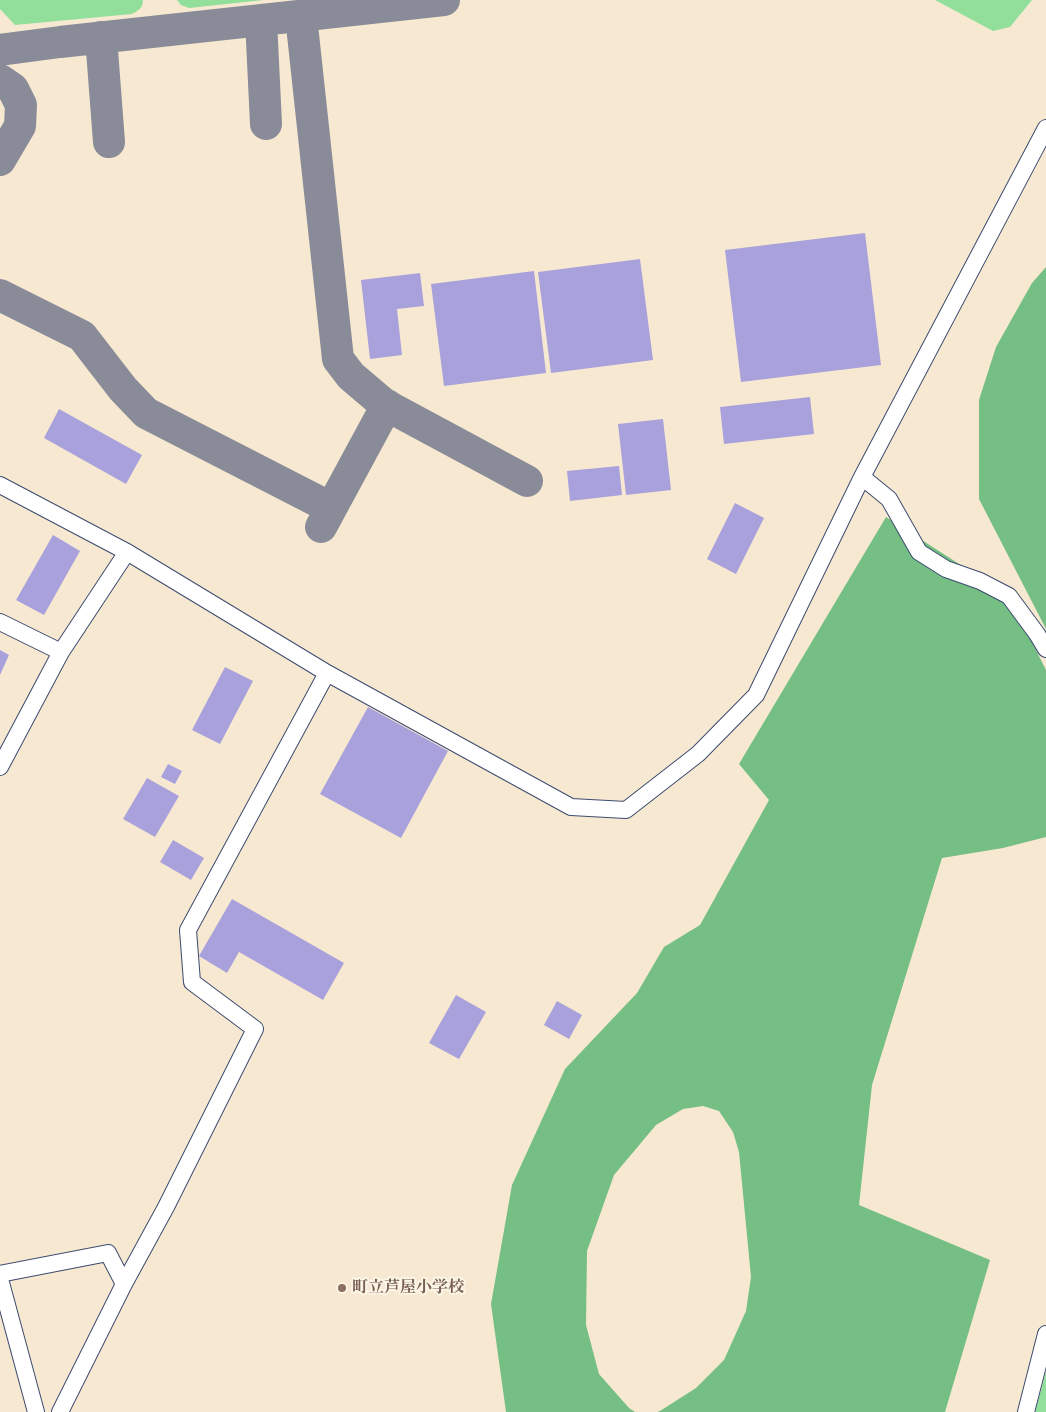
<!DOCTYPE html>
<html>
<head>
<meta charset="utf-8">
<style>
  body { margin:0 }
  canvas { display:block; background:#f7e9d1 }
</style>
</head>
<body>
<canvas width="1046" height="1412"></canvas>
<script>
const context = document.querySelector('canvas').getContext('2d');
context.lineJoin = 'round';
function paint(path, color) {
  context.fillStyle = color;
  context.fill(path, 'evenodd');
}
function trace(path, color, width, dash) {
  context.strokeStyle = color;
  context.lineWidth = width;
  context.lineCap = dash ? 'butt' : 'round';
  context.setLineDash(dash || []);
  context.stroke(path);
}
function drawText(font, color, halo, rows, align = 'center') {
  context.font = font + ' Cardo,"Noto Serif JP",serif';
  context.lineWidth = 4;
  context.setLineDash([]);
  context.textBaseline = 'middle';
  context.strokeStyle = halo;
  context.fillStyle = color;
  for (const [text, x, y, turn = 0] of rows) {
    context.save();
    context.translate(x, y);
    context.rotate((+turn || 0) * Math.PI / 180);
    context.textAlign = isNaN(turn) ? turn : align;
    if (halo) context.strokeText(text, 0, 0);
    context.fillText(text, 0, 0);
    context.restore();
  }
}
const green = new Path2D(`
  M0,0H143C143,8 138,11 132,14L15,25L0,9Z
  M177,0H264L189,8L181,5Z
  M935,0H1032L1010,27L993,31Z
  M1046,1372V1412H1035Z`);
const forest = new Path2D(`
  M1046,267V629L979,499V400L996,347L1032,283Z
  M886,517L1009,596L1046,670V837L1003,848L942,858L872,1085L859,1205L990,1260L945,1412H657L660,1411L696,1388L724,1360L746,1311L751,1277L739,1152L733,1132L719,1111L703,1106L683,1109L656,1125L614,1175L587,1251L586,1325L599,1374L629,1408L635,1412H506L491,1304L512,1185L565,1069L637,993L664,947L700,925L769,800L739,764Z`);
const taxiway = new Path2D(`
  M301,16L338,359L351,376L384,404L527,481
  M261,20L266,124
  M101,37L109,142
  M0,50L60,42L444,0
  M0,80L13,89L21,105L20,126L0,160
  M0,295L82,336L123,389L146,413L331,508
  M321,527L387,405`);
const building = new Path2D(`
  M865,233L881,365L741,382L725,250Z
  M640,259L653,360L551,373L538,272Z
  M534,271L546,373L444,386L431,284Z
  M420,273L424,306L397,309L402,355L370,359L361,280Z
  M810,397L814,434L724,444L720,407Z
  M59,409L142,455L126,484L44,438Z
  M663,419L671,490L626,495L618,424Z
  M619,466L622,495L570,501L567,471Z
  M735,503L764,518L736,574L707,559Z
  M53,535L80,551L44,615L16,600Z
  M0,650L9,655L0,675Z
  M225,667L253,681L220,744L192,730Z
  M368,707L448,751L401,838L320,794Z
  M168,764L182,771L175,784L161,777Z
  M147,778L179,796L155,837L123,819Z
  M173,840L204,858L191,880L160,862Z
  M232,899L344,963L323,1000L239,952L227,973L199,956Z
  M456,995L486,1012L459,1059L429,1043Z
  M557,1001L582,1015L569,1039L544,1025Z`);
const minor = new Path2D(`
  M862,477L889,499L919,552L946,569L980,581L1009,596L1037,634L1046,649
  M0,485L127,552L327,673L571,807L626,810L698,754L756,695L862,477L1046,128
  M0,622L61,652
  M0,767L61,652L127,552
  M0,1274L108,1253L124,1284
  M0,1279L36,1412
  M60,1412L124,1284L166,1207L255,1029L192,982L188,930L327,673
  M1026,1412L1046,1334`);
const markers = [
  [342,1288,5,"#8d6e63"]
];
const educationNames = [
  ["町立芦屋小学校",352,1288]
];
paint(green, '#92df9c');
paint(forest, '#75be84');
trace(taxiway, '#898c98', 32);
paint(building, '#a9a1db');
trace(minor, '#3c4b6f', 18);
trace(minor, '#fff', 16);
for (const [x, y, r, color] of markers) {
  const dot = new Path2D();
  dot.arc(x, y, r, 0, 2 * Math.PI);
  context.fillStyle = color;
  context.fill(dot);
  trace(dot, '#fcf5e5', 2);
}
drawText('bold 16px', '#785e54', '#fcf5e5', educationNames, 'left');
</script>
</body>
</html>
